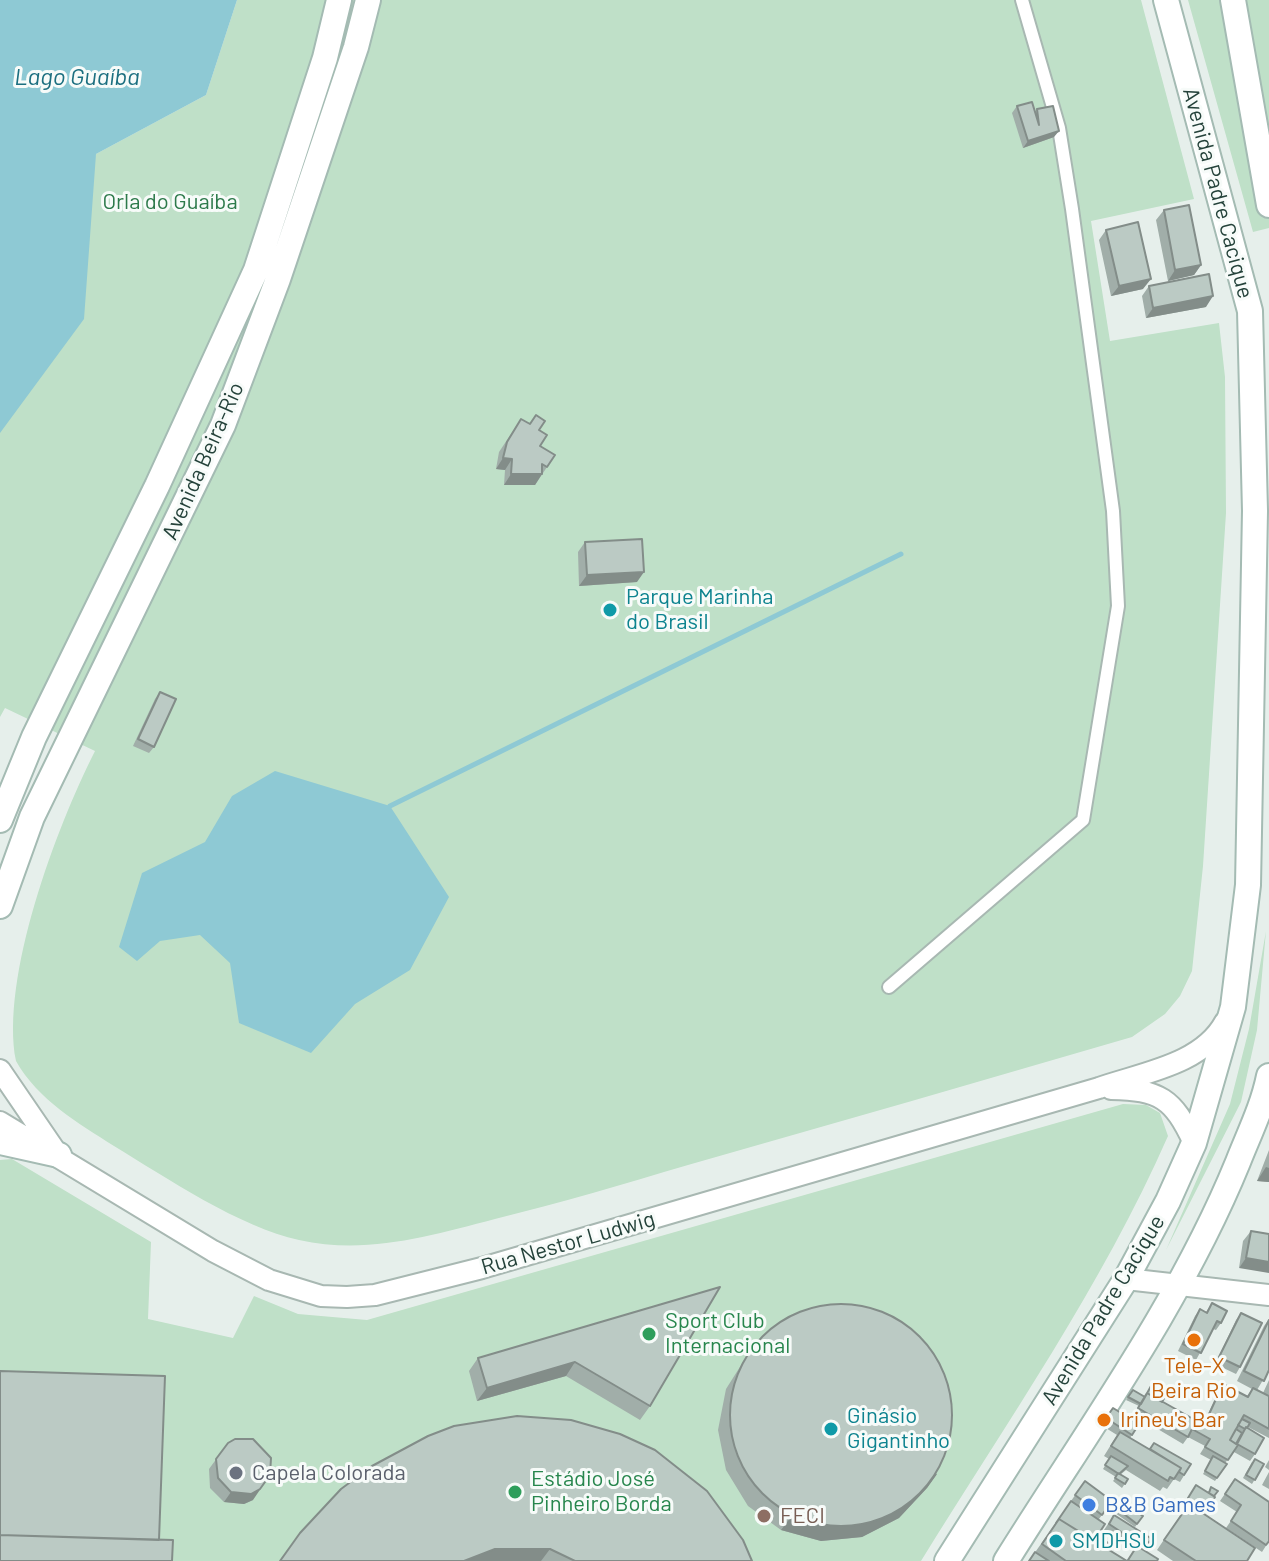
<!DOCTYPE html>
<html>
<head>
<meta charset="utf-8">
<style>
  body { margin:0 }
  canvas { display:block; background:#e6efeb }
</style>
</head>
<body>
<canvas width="1269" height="1561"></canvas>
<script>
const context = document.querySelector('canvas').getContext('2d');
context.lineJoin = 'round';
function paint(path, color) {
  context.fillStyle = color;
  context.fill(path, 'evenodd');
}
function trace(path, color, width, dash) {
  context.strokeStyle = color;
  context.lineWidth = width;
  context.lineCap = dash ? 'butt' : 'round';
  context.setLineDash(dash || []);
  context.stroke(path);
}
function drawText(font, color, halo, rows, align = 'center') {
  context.font = font + ' Barlow,sans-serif';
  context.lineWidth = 6;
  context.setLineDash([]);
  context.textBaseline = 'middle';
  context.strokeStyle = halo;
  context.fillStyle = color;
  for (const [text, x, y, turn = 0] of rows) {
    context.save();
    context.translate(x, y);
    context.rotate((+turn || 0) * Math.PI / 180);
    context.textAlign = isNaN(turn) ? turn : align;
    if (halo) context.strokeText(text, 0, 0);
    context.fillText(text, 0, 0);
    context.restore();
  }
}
const green = new Path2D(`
  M237,0H1141L1194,199L1091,221L1110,341L1219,323L1225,377L1226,513L1203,866L1192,971L1180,996L1165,1014L1132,1037C984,1080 836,1123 688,1165C624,1184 560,1203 495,1219C429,1236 367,1255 299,1240C241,1228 165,1177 114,1146C78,1123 38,1100 16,1061C0,978 56,828 95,751L5,708L0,717V341L96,154L206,95Z
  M1188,0H1269V228L1253,232Z
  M1266,931L1257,1030L1241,1102L1166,1250L1230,1104L1249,1029Z
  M1123,1104L1146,1105L1160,1113L1168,1136C1102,1286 1007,1422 921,1561H0V1160L12,1159L151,1242L148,1319L233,1338L254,1296L298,1314L367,1320Z`);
const water = new Path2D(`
  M0,0H237L206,95L96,154L84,319L0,433Z
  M275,771L390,806L449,897L410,970L355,1004L311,1053L239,1023L230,963L200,935L160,941L137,961L119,947L142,873L205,842L232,796Z`);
const stream = new Path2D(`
  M390,806L901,554`);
const pedestrian = new Path2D(`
  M889,987L1083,820L1118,606L1113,511L1072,209L1059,128L1022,0`);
const tertiary = new Path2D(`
  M0,1070L54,1149
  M1111,1089C1160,1090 1173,1098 1194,1143
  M0,1122L213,1251L269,1280L321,1296L347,1297L375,1295L482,1268L1099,1088C1141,1073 1202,1065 1225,1022
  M1126,1279L1269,1295`);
const secondary = new Path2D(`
  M1233,0L1269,205
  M0,820L34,737L157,486L256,270L325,58L339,0
  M0,906L32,817L223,425L278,279L356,47L368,0
  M0,1142L59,1155
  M947,1561L1126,1279L1168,1201L1194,1143L1233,1007L1248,885L1255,511L1250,311L1166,0
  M1006,1561C1087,1431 1180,1304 1238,1162C1249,1134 1263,1106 1269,1076`);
const wall = new Path2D(`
  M1017,106L1035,112L1037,109L1054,137L1023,148L1012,113Z
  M1164,210L1201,265L1194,275L1168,281L1156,220Z
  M1106,230L1143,289L1111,296L1099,240Z
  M1149,286L1206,307L1146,318L1142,296Z
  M536,415L540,446L547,467L535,485H504L505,470L496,469L499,452L521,419L529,424Z
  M585,542L637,582L579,586L578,552Z
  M160,692L154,747L149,753L133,746L155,699Z
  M1269,1150V1182L1257,1181Z
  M1251,1231L1269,1234L1239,1268L1243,1241Z
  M720,1287L650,1406L640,1420L566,1376L477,1401L469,1371L478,1358Z
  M1212,1303L1221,1323L1216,1330L1213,1329L1196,1360L1178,1351L1195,1316L1200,1309L1206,1312Z
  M1241,1313L1240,1367L1236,1374L1215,1364L1236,1320Z
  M1269,1319V1370L1257,1390L1263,1393L1269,1380V1438L1248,1427L1247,1428L1255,1454L1250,1461L1234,1452L1225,1463L1227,1464L1215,1481L1203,1474L1211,1460L1200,1454L1205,1446L1188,1437L1183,1444L1134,1415L1139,1406L1126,1400L1133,1390L1144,1397L1162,1402L1203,1425L1219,1390L1223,1384L1247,1396L1252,1389L1237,1381L1264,1326Z
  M757,1340L937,1474L927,1488L899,1518L862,1537L821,1541L781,1530L748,1506L726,1470L718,1430L726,1389Z
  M1113,1408L1139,1424L1130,1438L1149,1449L1191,1464L1180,1482L1174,1479L1167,1489L1163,1487L1160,1491L1126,1470L1120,1475L1128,1479L1122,1488L1113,1481L1116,1477L1103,1469L1109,1459L1104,1456L1117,1435L1101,1425Z
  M228,1443L253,1500L244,1504L224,1502L210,1488L209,1469Z
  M1269,1460V1470L1265,1467Z
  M1252,1462L1264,1464L1252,1484L1243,1478Z
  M1269,1472V1489L1262,1485Z
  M1235,1479L1269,1541L1262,1552L1226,1528L1237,1512L1220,1501Z
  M1085,1481L1112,1501L1099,1519L1094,1541L1127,1561H1029Z
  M1196,1485L1208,1492L1211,1487L1218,1491L1204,1514L1247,1561H1173L1157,1550L1186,1507L1183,1505Z
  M1115,1498L1143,1516L1135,1527L1108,1508Z
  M1114,1515L1152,1539L1143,1550L1157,1561H1127L1134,1550L1104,1530Z
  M300,1533L752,1561H280Z`);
const shadedWall = new Path2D(`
  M1059,131L1054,137L1023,148L1028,141Z
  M1201,265L1194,275L1168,281L1175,270Z
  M1151,279L1143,289L1111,296L1119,286Z
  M1213,296L1206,307L1146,318L1153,308Z
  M503,458L512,459L505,470L496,469Z
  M511,474H542L535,485H504Z
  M644,572L637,582L579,586L587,575Z
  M1266,1167L1269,1168V1182L1257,1181Z
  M1246,1258L1269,1262V1273L1239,1268Z
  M575,1362L566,1376L477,1401L487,1388Z
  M937,1474L927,1488L899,1518L862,1537L821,1541L781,1530L791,1517Z
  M270,1475L253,1500L244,1504L224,1502L231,1492Z
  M495,1549H550L541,1561H464Z`);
const building = new Path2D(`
  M1032,102L1039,125L1037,109L1053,106L1059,131L1028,141L1017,106Z
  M1189,205L1201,265L1175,270L1164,210Z
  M1138,222L1151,279L1119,286L1106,230Z
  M1209,274L1213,296L1153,308L1149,286Z
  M536,415L545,421L539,430L547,435L540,446L555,455L547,467L542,464V474H511L512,459L503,458L507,442L521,419L530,424Z
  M642,539L644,572L587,575L585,542Z
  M160,692L176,699L154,747L138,739Z
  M1251,1231L1269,1234V1262L1246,1258Z
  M720,1287L650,1406L575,1362L487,1388L478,1358Z
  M1212,1303L1227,1311L1221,1323L1217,1321L1201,1353L1183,1344L1200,1309L1207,1313Z
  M730 1415a111 111 0 1 1 222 0a111 111 0 1 1-222 0Z
  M1241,1313L1262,1323L1240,1367L1219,1357Z
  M1269,1320V1370L1264,1381L1244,1371Z
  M0,1371L165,1376L159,1540L0,1535Z
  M1223,1384L1248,1397L1253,1388L1269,1396V1429L1244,1415L1230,1440L1238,1445L1228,1460L1205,1447L1210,1439L1192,1429L1188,1437L1138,1408L1147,1393L1204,1425Z
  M1151,1386L1166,1395L1162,1402L1147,1393L1145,1397Z
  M1133,1390L1145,1397L1141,1404L1128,1397Z
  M1113,1408L1139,1424L1132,1435L1106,1418Z
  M517,1416L571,1420L620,1434L655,1450L707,1491L743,1540L752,1561H575L550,1549H495L464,1561H280L300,1533L341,1489L372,1466L428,1436L454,1426Z
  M1242,1419L1250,1423L1247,1428L1246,1427L1245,1429L1238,1425Z
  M1246,1427L1264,1438L1255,1454L1237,1444Z
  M1236,1429L1242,1433L1236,1444L1230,1440Z
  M1120,1432L1181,1468L1174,1479L1170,1477L1168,1481L1111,1446Z
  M235,1439H253L271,1458L270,1475L260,1489L251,1494L231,1492L218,1478L216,1459L228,1443Z
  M1154,1443L1191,1464L1184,1475L1179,1472L1181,1468L1150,1449Z
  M1111,1456L1128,1466L1119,1474L1105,1465Z
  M1213,1456L1227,1464L1217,1478L1205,1471Z
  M1255,1459L1264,1464L1255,1480L1246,1475Z
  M1118,1473L1128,1479L1125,1484L1115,1478Z
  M1235,1479L1269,1502V1541L1266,1545L1231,1521L1241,1505L1225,1494Z
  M1085,1481L1112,1501L1102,1515L1075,1495Z
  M1196,1485L1215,1497L1207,1510L1188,1498Z
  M1211,1487L1218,1491L1214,1496L1209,1493Z
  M1115,1498L1143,1516L1137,1524L1111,1504Z
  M1071,1501L1105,1524L1094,1541L1059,1519L1056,1523Z
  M1189,1504L1255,1548L1247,1561H1196L1164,1540Z
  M1114,1515L1152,1539L1144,1547L1109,1524Z
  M1059,1519L1127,1561H1066L1042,1544Z
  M0,1535L173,1540L172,1561H0Z
  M1099,1536L1108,1543L1105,1548L1095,1542Z
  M1137,1546L1158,1559L1157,1561H1130L1128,1560Z
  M1035,1552L1049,1561H1029Z`);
const markers = [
  [610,610,8,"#0f9aa8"],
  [649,1334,8,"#2e9e5b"],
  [1194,1340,8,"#e8710a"],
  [1104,1420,8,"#e8710a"],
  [831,1429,8,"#0f9aa8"],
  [236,1473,8,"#6b7280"],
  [515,1492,8,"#2e9e5b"],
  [1089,1505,8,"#3f7fe0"],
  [764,1516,8,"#8d6e63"],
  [1056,1541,8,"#0f9aa8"]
];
const streetNames = [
  ["Avenida Padre Cacique",1218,193,75],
  ["Avenida Beira-Rio",203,461,-66],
  ["Rua Nestor Ludwig",568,1243,-16],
  ["Avenida Padre Cacique",1103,1310,-59]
];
const parkNames = [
  ["Orla do Guaíba",170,202]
];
const cultureNames = [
  ["Parque Marinha",626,597],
  ["do Brasil",626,622],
  ["Ginásio",847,1416],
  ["Gigantinho",847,1441],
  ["SMDHSU",1072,1541]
];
const leisureNames = [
  ["Sport Club",665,1321],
  ["Internacional",665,1346],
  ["Estádio José",531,1479],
  ["Pinheiro Borda",531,1504]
];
const foodNames = [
  ["Tele-X",1194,1366],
  ["Beira Rio",1194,1391],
  ["Irineu's Bar",1120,1420,"left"]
];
const worshipNames = [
  ["Capela Colorada",252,1473]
];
const shopNames = [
  ["B&B Games",1105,1505]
];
const educationNames = [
  ["FECI",780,1516]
];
const waterNames = [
  ["Lago Guaíba",77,77]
];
paint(green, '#bfe0c8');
paint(water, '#8ec9d4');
trace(stream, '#8ec9d4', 5);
trace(pedestrian, '#a8b8b2', 16);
trace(tertiary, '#a8b8b2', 24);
trace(secondary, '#a4bbb3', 28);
trace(pedestrian, '#fff', 12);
trace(tertiary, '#fff', 20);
trace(secondary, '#fff', 24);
paint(wall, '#a1aea9');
paint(shadedWall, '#838d89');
paint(building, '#bbcac4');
trace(building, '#838d89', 2);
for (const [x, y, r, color] of markers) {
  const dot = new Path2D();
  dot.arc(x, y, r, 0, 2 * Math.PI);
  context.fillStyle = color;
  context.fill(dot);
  trace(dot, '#f7fbf9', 3);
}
drawText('22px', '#24423a', '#f7fbf9', streetNames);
drawText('22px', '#2d7a4b', '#f7fbf9', parkNames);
drawText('22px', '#0d838f', '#f7fbf9', cultureNames, 'left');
drawText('22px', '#27864d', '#f7fbf9', leisureNames, 'left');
drawText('22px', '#c56008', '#f7fbf9', foodNames);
drawText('22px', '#5b616d', '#f7fbf9', worshipNames, 'left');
drawText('22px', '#366cbe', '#f7fbf9', shopNames, 'left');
drawText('22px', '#785e54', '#f7fbf9', educationNames, 'left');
drawText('italic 24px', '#1c6f80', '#f7fbf9', waterNames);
</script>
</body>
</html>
